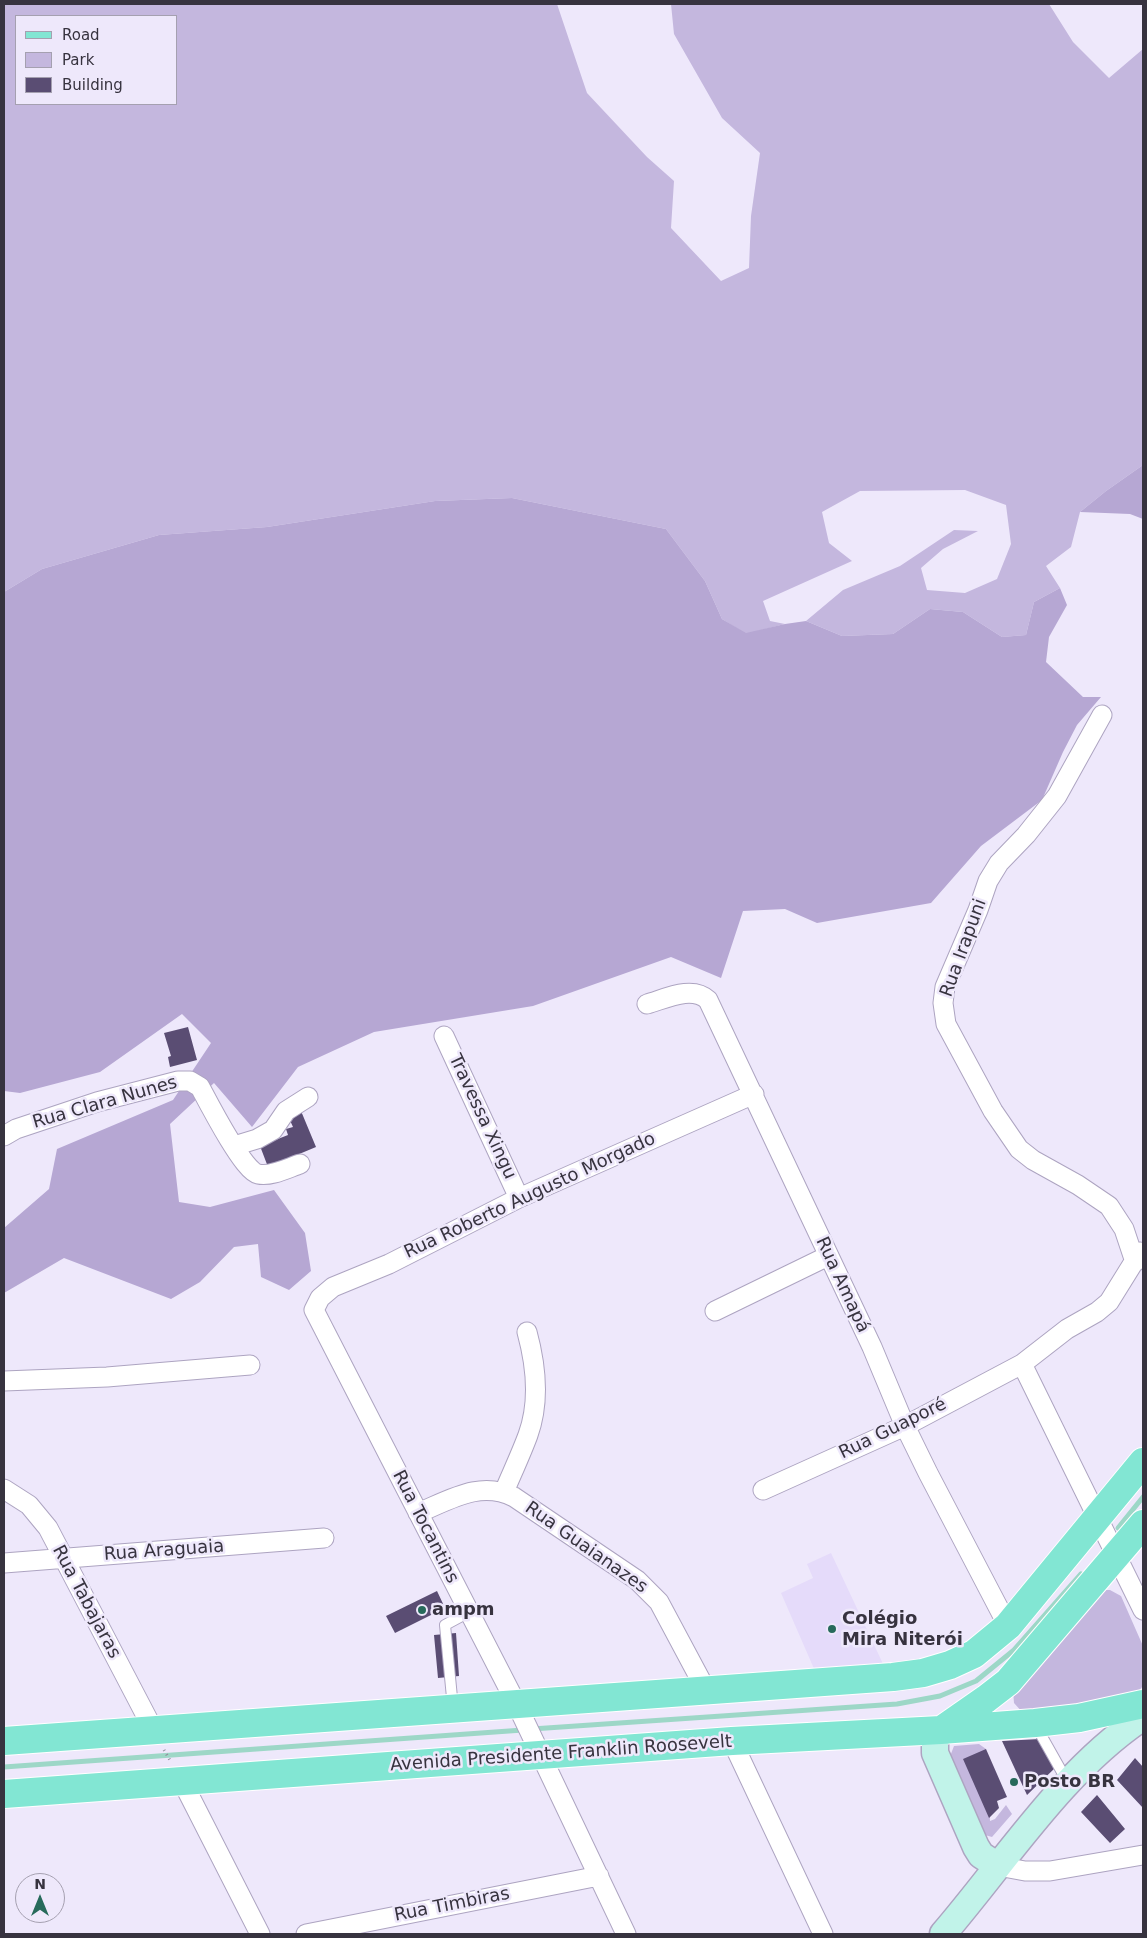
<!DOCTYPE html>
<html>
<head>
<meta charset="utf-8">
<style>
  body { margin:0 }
  #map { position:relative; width:1147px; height:1938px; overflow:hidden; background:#eee8fb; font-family:"DejaVu Sans",sans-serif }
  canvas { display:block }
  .frame { position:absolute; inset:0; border:5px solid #37333f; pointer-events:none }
  .legend { position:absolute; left:15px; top:15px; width:162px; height:90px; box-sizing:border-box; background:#eee8fb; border:1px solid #a5a0b0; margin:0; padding:6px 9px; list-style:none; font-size:15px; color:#37333f }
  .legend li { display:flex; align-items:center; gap:10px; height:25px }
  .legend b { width:25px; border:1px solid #a5a0b0 }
  .north { position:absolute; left:15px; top:1873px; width:50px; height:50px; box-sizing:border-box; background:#eee8fb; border:1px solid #a5a0b0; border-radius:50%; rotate:0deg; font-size:14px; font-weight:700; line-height:20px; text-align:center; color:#37333f }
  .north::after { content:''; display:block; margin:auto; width:18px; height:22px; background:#276a5b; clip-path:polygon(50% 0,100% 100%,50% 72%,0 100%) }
</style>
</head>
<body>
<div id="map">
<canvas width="1147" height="1938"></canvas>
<div class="frame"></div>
<ul class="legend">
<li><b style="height:6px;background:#82e6d3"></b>Road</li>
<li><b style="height:14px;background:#c4b7de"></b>Park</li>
<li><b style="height:14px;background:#5a4d73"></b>Building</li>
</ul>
<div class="north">N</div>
</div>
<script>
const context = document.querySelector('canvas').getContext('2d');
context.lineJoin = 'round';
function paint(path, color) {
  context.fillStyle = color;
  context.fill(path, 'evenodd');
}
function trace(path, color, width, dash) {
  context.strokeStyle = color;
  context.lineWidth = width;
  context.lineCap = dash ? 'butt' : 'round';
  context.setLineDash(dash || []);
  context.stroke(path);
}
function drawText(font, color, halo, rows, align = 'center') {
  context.font = font + ' "DejaVu Sans",sans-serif';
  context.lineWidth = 5;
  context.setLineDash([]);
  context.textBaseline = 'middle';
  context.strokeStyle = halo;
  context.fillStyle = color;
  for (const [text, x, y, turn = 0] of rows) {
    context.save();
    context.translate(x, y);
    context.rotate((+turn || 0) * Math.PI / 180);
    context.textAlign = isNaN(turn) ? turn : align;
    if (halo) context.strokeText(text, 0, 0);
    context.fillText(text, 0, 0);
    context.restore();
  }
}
const built = new Path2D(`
  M831,1553L884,1666L815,1671L781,1593L813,1578L807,1564Z`);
const green = new Path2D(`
  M4,4H557L587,93L647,157L674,181L671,228L721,281L749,268L751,216L760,153L722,118L674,34L671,4H1049L1073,42L1109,78L1143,49V465L1106,491L1080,512L1071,547L1046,566L1060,588L1034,602L1026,635L1002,637L963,612L930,609L893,634L842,636L806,621L843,590L900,566L954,530L978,531L943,549L921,568L927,590L965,593L997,579L1011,544L1006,505L965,490L860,491L822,512L829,543L852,561L763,601L770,621L785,624L746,634L722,619L705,581L666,529L512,498L435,501L267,527L159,535L42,569L4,592ZM16,16H176V104H16Z
  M1104,1590H1110L1121,1596L1143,1646V1686L1136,1694L1101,1706L1023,1713L1014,1703L1013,1690Z
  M979,1744L986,1749L990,1821L995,1819L1006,1805L1012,1814L992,1837L985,1835L980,1830L949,1759L954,1746Z`);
const forest = new Path2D(`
  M1143,465V519L1130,514L1080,512L1106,491Z
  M512,498L666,529L705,581L722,619L746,633L785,624L806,621L842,636L893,634L930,609L963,612L1002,637L1026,635L1034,602L1060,588L1067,605L1049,637L1046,662L1083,697H1101L1077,725L1063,752L1042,800L981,846L931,903L817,923L785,909L743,911L721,978L671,957L533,1006L374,1032L298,1067L252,1127L214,1083L170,1124L179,1202L210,1207L274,1190L305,1233L311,1271L289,1290L261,1277L258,1244L234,1247L200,1282L171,1299L64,1258L4,1293V1228L49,1189L57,1149L173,1100L211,1043L182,1014L100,1072L20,1093L4,1091V592L42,569L159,535L267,527L435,501Z`);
const stream = new Path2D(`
  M1118,1528L1143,1497
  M532,1729L897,1704L940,1696L976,1681L1014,1650L1081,1574
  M4,1767L523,1730`);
const building = new Path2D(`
  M188,1027L197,1060L170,1067L168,1057L171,1056L164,1033Z
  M301,1111L316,1147L268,1167L260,1146L288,1135L286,1129L293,1127L288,1116Z
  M437,1591L445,1608L395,1633L386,1616Z
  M456,1633L459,1676L438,1678L434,1635Z
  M1040,1739L1055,1768L1027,1795L1002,1741Z
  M986,1749L1007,1797L997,1801L999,1808L989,1818L963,1759Z
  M1135,1758L1143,1767V1808L1117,1780Z
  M1097,1795L1125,1829L1110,1843L1081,1812Z`);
const path = new Path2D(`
  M164,1750L171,1762`);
const lane = new Path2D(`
  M453,1708L445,1625L469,1612
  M1036,1726L1067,1781`);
const street = new Path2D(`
  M1102,715L1057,796L1026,835L999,863L988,881L978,910L945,987L943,1003L946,1024L993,1111L1019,1149L1033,1160L1078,1185L1109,1206L1124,1229L1135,1262
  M647,1004C665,999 692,985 708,1000L872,1347L905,1426L928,1473L1008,1626
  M444,1036L519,1198
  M4,1136L16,1129L97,1102L178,1081H190L200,1087C208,1102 244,1172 258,1174C271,1177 288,1168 300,1164
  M234,1146L257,1139L273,1130L286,1111L308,1097
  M715,1311L828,1256
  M1022,1364L1143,1610
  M4,1381L107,1377L250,1365
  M4,1489L29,1505L48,1528L153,1729
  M763,1490L905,1426L1022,1364L1067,1329L1097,1312L1109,1302L1140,1252
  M504,1492C512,1473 521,1454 528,1435C540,1402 536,1365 527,1332
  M418,1513C450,1500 480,1480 514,1497L637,1580L659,1602L706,1690
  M4,1563L324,1538
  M732,1741L823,1934
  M182,1781L260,1934
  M998,1866L1025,1871H1050L1143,1855
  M306,1934L599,1876
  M626,1934L516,1703L314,1310L320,1298L333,1287L389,1264L519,1198L754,1094`);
const secondary = new Path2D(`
  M941,1730L935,1741V1753L976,1847L981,1855L998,1866
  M943,1934C1005,1862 1063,1770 1143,1717`);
const primary = new Path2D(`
  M943,1729L986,1699L1008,1682L1143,1524
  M4,1741L893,1677L923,1673L950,1665L974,1654L1008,1626L1143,1462
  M4,1794L732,1741L941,1730L1035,1723L1079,1718L1143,1704`);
const markers = [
  [422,1610,5,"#276a5b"],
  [832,1629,5,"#276a5b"],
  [1014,1782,5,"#276a5b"]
];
const streetNames = [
  ["Rua Irapuni",964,948,-70],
  ["Rua Clara Nunes",105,1103,-16],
  ["Travessa Xingu",482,1117,65],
  ["Rua Roberto Augusto Morgado",530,1196,-25],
  ["Rua Amapá",842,1285,65],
  ["Rua Guaporé",893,1429,-26],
  ["Rua Tocantins",425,1527,63],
  ["Rua Guaianazes",586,1548,35],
  ["Rua Araguaia",164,1551,-4],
  ["Rua Tabajaras",86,1602,62],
  ["Avenida Presidente Franklin Roosevelt",561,1754,-4],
  ["Rua Timbiras",452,1905,-11]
];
const poiNames = [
  ["ampm",432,1610],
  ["Colégio",842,1619],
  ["Mira Niterói",842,1640],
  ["Posto BR",1024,1782]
];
paint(built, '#e5dbfa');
paint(green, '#c4b7de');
paint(forest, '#b6a7d3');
trace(stream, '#9dd7c7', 5);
paint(building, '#5a4d73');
trace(lane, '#ada4c1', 12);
trace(street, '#ada4c1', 21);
trace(secondary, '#ada4c1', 29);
trace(primary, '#fff', 30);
trace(path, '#908b9a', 3, [1, 4]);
trace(lane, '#fff', 10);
trace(street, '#fff', 19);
trace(secondary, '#c1f3e9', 26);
trace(primary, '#82e6d3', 28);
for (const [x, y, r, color] of markers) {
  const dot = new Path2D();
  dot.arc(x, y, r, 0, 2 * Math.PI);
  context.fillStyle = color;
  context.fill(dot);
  trace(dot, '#eee8fb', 2);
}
drawText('18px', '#37333f', '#eee8fb', streetNames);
drawText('bold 18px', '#37333f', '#eee8fb', poiNames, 'left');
</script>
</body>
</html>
